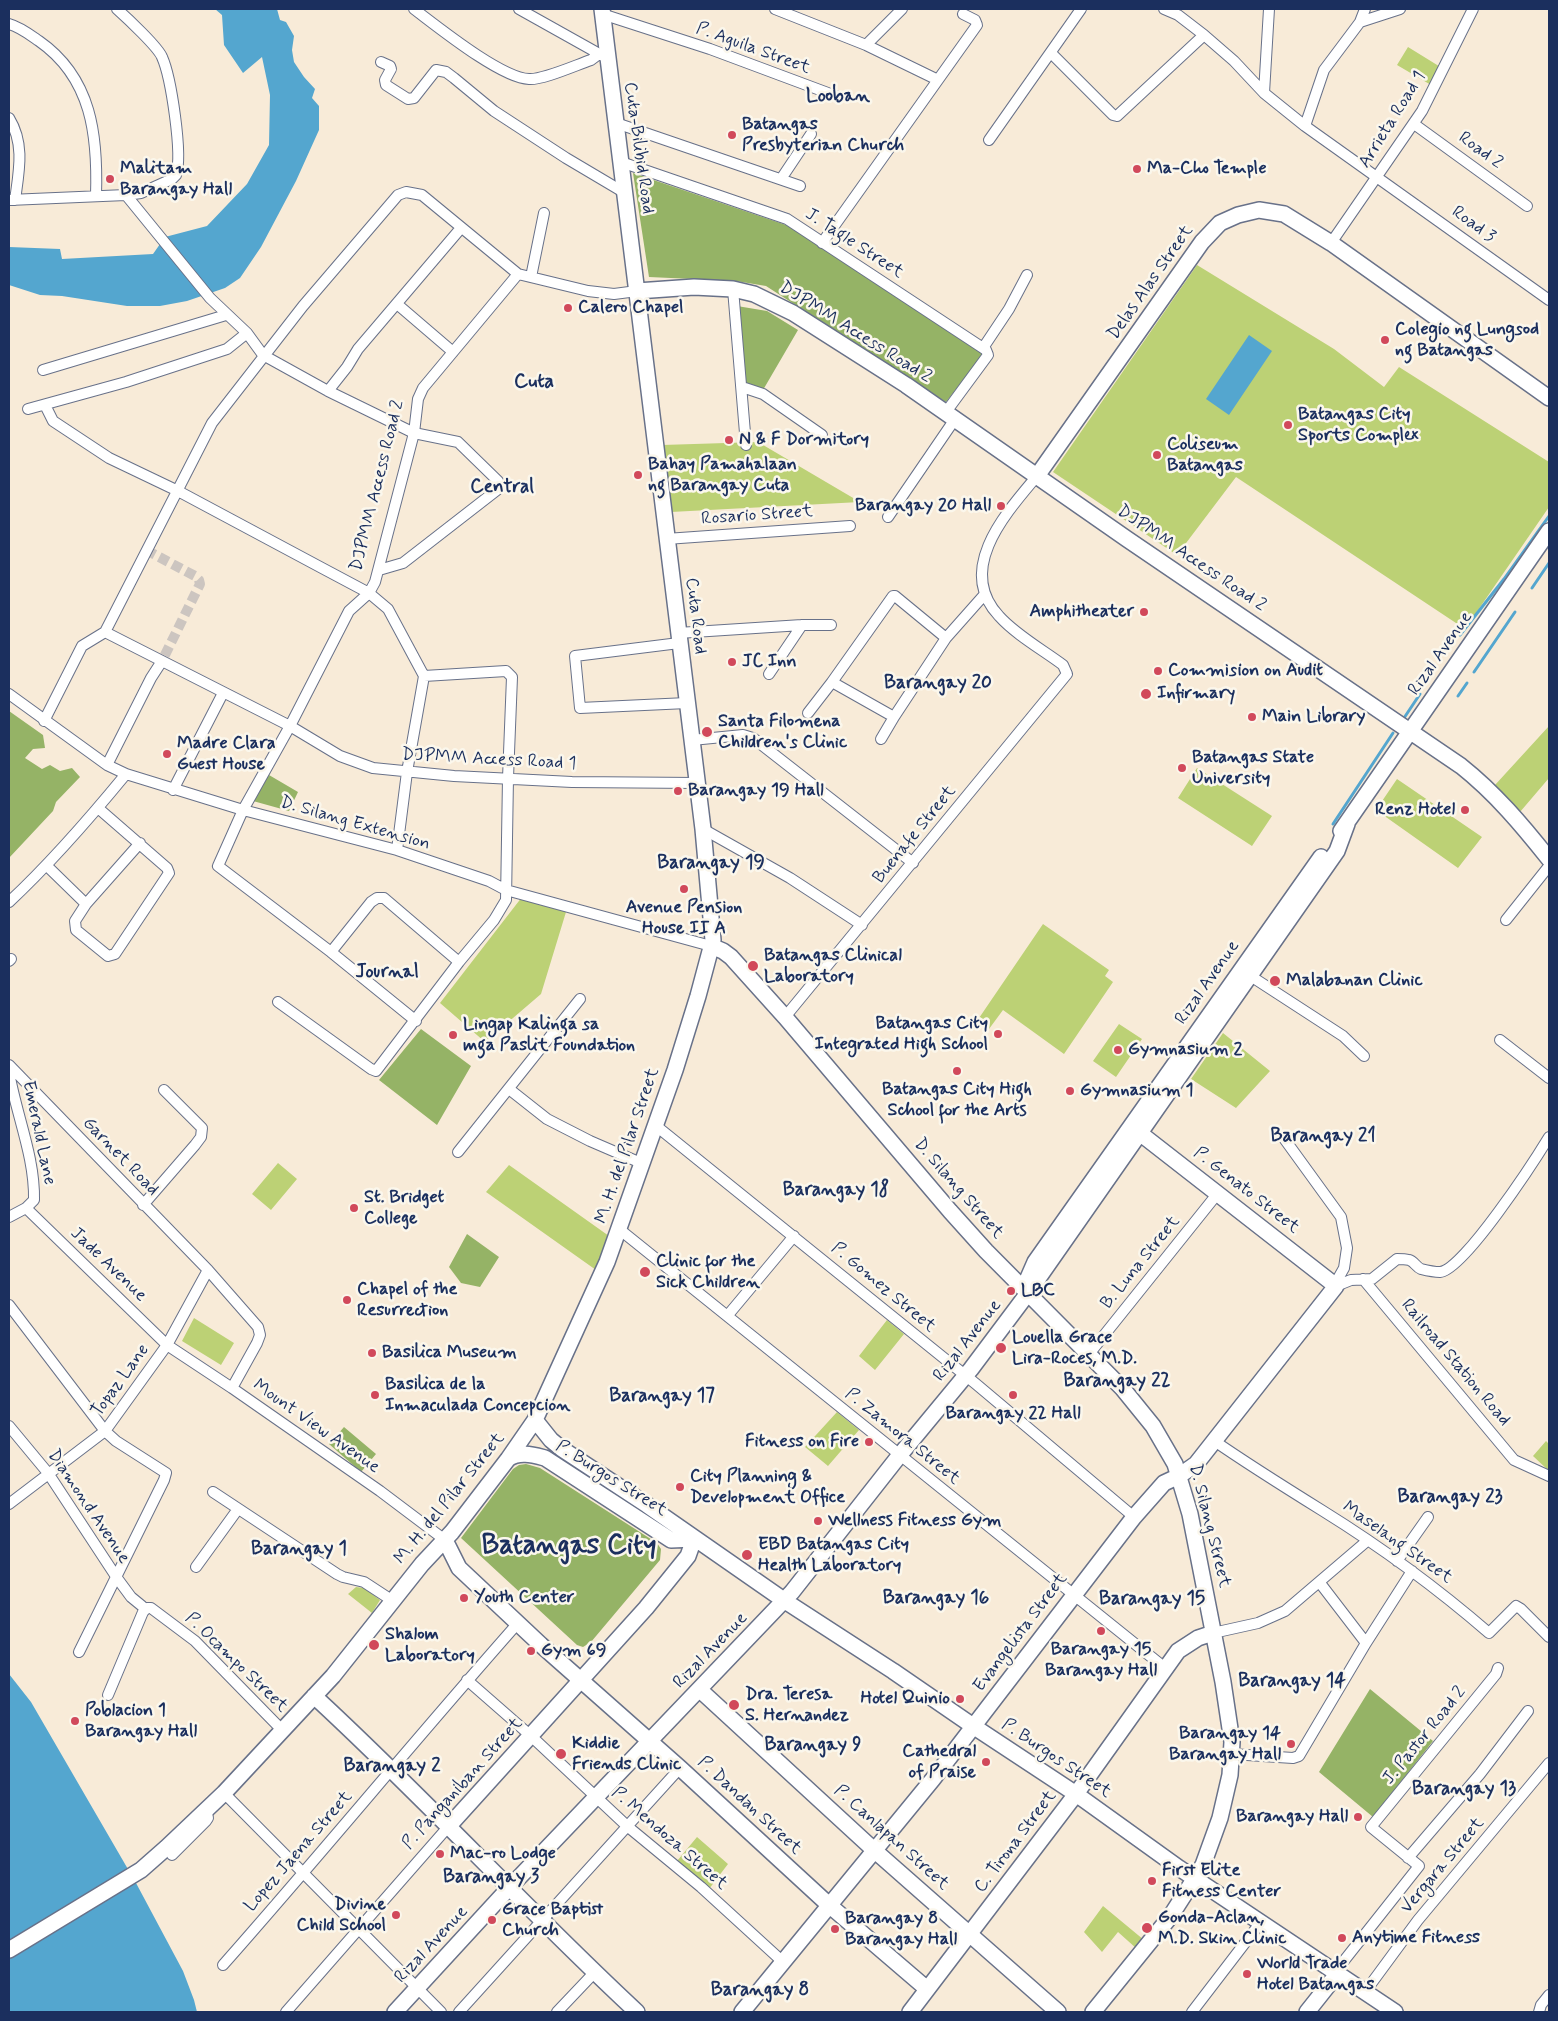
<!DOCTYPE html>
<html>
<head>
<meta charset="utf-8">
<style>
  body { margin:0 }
  #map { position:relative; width:1558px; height:2021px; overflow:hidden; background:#f8ebd8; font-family:Mynerve,sans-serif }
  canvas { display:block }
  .frame { position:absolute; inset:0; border:10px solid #1b2f5e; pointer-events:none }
</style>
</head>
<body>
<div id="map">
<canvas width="1558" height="2021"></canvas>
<div class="frame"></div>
</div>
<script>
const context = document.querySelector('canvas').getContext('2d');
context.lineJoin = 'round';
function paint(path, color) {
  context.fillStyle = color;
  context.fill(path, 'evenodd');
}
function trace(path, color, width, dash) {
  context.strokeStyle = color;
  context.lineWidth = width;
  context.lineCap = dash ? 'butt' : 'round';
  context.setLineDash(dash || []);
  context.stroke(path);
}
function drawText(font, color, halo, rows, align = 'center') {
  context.font = font + ' Mynerve,sans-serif';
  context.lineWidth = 5;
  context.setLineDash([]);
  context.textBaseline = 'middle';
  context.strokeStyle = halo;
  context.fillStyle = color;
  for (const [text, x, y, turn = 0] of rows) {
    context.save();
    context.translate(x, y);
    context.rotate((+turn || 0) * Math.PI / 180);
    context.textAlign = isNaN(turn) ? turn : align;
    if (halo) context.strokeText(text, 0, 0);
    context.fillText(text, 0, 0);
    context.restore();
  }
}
const green = new Path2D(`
  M1408,47L1442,68L1431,85L1397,65Z
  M1197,265L1334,349L1384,387L1399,367L1549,462V507L1465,629L1236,477L1177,555L1053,472Z
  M758,442L860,502L671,512L662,445Z
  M1549,726V778L1520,812L1495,785Z
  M1197,768L1272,816L1252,846L1178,798Z
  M1397,779L1482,837L1458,868L1376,810Z
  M522,897L566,912L541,994L485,1042L440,1003Z
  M1043,924L1109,970L1105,976L1113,982L1064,1054L1003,1010L989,1029L977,1021Z
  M1119,1024L1142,1039L1116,1077L1093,1061Z
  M1223,1033L1270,1071L1236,1108L1191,1079Z
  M278,1163L297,1179L271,1210L252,1194Z
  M509,1165L609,1236L596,1270L486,1192Z
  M194,1318L234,1343L221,1365L182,1341Z
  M887,1320L904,1334L875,1370L859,1356Z
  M837,1412L859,1430L828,1466L805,1447Z
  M1546,1441L1549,1444V1471L1533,1456Z
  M356,1587L364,1588L380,1600L372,1613L348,1594Z
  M697,1837L728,1864L709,1889L677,1861Z
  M1103,1906L1144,1940L1137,1949L1118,1932L1102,1952L1084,1932Z`);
const forest = new Path2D(`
  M633,173L789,226L984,353L946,402L766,286L736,281L649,277Z
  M737,306L767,311L798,330L763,390L744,384Z
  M9,711L43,735L45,748L33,749L25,758L42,769L50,765L60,771L72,768L80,777L56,802L53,811L9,858Z
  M269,775L298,792L289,811L253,801Z
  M421,1029L471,1066L437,1125L379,1080Z
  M467,1234L499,1257L480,1287L461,1283L449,1267Z
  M344,1427L376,1454L361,1472L329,1444Z
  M526,1464L540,1468L657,1543L661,1549L660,1560L591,1642L583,1647L577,1645L461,1538L513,1469L519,1465Z
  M1370,1689L1433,1741L1373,1817L1319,1772Z`);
const water = new Path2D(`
  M215,9H277L280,20L286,22L294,36L292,50L294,62L304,77L315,89L312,98L319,106V130L296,181L261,247L240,278L225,288L187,301L160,306H127L62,296L40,295L9,285V247L60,249L62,259L153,254L165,237L207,226L247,184L269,145L270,95L262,57L243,73L224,45L222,15Z
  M1249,335L1272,351L1229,415L1206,399Z
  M9,1674L31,1702L136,1883L183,1971L194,2000L197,2012H9Z`);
const stream = new Path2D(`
  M1532,588L1549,563
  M1460,635L1504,579L1549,516
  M1474,672L1515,612
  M1458,696L1467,683
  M1404,718L1420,694
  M1333,824L1393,733`);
const streetTunnel = new Path2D(`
  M146,550L195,576L199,580L200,584L162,661`);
const street = new Path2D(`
  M414,9C438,27 501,78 529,79C543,80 576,65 591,60L599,54
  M519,9L603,56
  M775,9L866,45L938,80
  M1164,9L1178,15L1204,35L1234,61L1264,93L1305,126L1549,300
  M602,14L710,49L836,96
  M1360,22L1400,9
  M9,24C20,27 29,34 39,41C92,78 98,136 96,196
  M866,45L902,9
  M1051,53L1113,115L1117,116L1204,35
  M381,62L390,66L391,69L385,80L386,85L408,99L414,98L436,70L446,72L454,78L494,111L566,158L625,193
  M1264,93L1269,9
  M9,118C25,144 19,171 15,200
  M616,123L800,186
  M1414,124L1527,206
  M1305,126L1324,70L1360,22L1365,9
  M989,140L1081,9
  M621,162L787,219L986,350L988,355L946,412
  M781,179L811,134
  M126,195L210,298L247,333L263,355L328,391L414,433L458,442L498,481L499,485L497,490L403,563L379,570
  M9,200L126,195L141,193L172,179L176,175C183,155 171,77 162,57C158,47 127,18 117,9
  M822,243L977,25L975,20L963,14
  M1331,243L1422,111L1473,9
  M531,277L544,213
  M733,289L746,445
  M637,291L614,294L588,291L518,274L422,195L406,192L398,195L303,306L212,423L105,632L290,726L340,756L373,768L454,776L572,782L697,783
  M397,304L453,352
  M983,348L1009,309L1027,275
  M43,370L226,315
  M742,387L763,394L822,435
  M328,391L347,367L358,349L461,228
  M45,405L53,421L109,458L178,491L322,568L369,593L388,609L424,676L407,772L397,850
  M28,409L126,382L227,349L247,333
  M888,517L955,419
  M666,539L850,526
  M678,633L802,625H831
  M946,638L895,596H893L832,682L894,717L946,638L985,594
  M679,643L575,656L580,708L687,703
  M769,674L802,625
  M9,694L107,765L126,774L243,810L397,850L489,881L506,890L711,946
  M808,713L832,682
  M44,721L82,646L105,632
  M881,739L894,717
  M692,740L743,735L753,738L913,863
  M107,765L151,678L162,661
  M173,790L223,693
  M98,808L167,868L169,873L115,954L108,956L76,930L75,921L86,904L140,843
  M703,829L790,878L862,925
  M47,866L86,904
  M9,902C52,862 89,819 126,774
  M1506,920L1549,866
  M331,952L371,902L377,898H384L459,962
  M9,961L11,959
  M1246,973L1343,1036L1364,1056
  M278,1002L371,1069L376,1071L459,962L494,920L506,900L508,778L512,677L506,671L424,676
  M785,1017L1067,674L1063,665C1043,650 1016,635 999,616C955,569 1006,513 1037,476
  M416,1021L331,952L218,866L243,810L290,726L349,611L369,593L375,582L414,433L418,399L423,388L518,274
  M1500,1040L1549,1078
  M9,1065L208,1270L258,1327L260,1335L257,1343L232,1388
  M9,1072C16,1114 35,1157 34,1200L26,1208L9,1217
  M509,1089L547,1119L590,1141L641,1163
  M655,1125L976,1384L1134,1517
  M1283,1137L1341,1217L1347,1248L1344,1268L1335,1284
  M458,1152L580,999
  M143,1205L195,1145L201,1137L202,1128L164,1090
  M26,1208L167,1345L232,1388L380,1491L445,1540
  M619,1229L1165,1668
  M1363,1279L1514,1460L1549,1476
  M1336,1286L1351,1280L1372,1279L1397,1259C1401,1259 1405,1259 1409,1260C1414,1261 1416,1267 1421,1269C1425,1270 1435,1272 1440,1272C1463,1271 1535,1160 1549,1137
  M9,1305L105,1431L116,1441L166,1473L164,1480L79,1652
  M728,1315L794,1236
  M1089,1354L1218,1193
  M9,1426L48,1473L117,1578L131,1597L142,1606
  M1213,1440C1249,1465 1286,1488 1323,1511C1381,1547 1437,1588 1489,1633L1516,1606L1521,1609L1549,1637
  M213,1492L337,1574L343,1577L364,1582L393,1601
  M9,1504L105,1431L167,1345L208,1270
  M1397,1561L1428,1517
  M196,1567L238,1509
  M1320,1583L1366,1643
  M1213,1633L1258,1623L1285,1611L1367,1541
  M467,1680L531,1736L627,1826L701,1887L783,1962
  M108,1695L143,1612L147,1608H151L195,1641L283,1731
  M1232,1754L1293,1758L1299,1756L1366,1643L1412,1571
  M224,1793L441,2012
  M172,1855L206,1821L208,1818L206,1809
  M1408,1858L1480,1774L1528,1711
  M223,1965C323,1852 418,1736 518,1623
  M1338,1973L1339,1967L1419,1866L1371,1827L1496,1674L1498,1668
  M1365,1992L1418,1920L1549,1763
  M286,2012L448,1827
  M459,2012L680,1768
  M557,2012L594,1973
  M1192,2012L1261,1922
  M1539,2012L1541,2005L1549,1995`);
const secondary = new Path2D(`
  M637,291L694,287L733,289L754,294L793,313L906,385L1127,539L1461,766C1495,793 1522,825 1549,859
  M1037,476L1202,242L1220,223L1238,215L1259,210L1284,214L1331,243L1549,398
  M1341,831L1549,531
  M711,946L723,951L731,957L785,1017L950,1211L986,1251L1123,1389L1153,1426L1175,1464L1190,1514L1223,1682L1232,1742L1230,1775L1220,1818L1203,1865L1195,1878L1170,1917L1093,2012
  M1028,1287V1278L1035,1262L1321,857
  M535,1420L551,1440L562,1449L647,1505L785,1601L893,1671L973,1726L1076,1794L1179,1868L1395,2012
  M508,1459C519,1451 533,1455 545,1458L671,1540L694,1539
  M445,1540L459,1568L541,1645L680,1768L829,1905L927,1989
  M700,1690L874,1850L1058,2012
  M314,1696C425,1798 527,1910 637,2012
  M448,1827L646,1608L688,1556L694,1539
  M9,1950L141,1870L166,1848L224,1793L333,1676L422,1564L452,1532L508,1459L535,1420L607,1262L675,1070L698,996L713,940L703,829L602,9
  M395,2012L509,1888L792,1592L899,1456L971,1369L1028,1293L1337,851L1347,824
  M742,2012L933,1779L1134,1517L1164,1483L1179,1476L1196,1464L1336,1286L1132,1127
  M910,2012L1076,1794L1178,1651L1198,1638L1213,1633
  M1307,2012L1338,1973`);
const markers = [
  [732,135,5,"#d1495b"],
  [1137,169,5,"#d1495b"],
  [110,179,5,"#d1495b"],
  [568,308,5,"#d1495b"],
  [1385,340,5,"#d1495b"],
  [1288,425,5,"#d1495b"],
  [729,440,5,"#d1495b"],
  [1157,455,5,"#d1495b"],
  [638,475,5,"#d1495b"],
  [1001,506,5,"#d1495b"],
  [1144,612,5,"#d1495b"],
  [732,662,5,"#d1495b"],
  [1158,671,5,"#d1495b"],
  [1146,694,6,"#d1495b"],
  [1252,717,5,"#d1495b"],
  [707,732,6,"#d1495b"],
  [167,754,5,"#d1495b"],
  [1182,768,5,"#d1495b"],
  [678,791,5,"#d1495b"],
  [1465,810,5,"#d1495b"],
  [684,889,5,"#d1495b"],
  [753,966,6,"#d1495b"],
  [1275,981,6,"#d1495b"],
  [998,1034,5,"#d1495b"],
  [453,1035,5,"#d1495b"],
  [1118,1050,5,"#d1495b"],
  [957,1071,5,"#d1495b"],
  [1070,1091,5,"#d1495b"],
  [354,1208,5,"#d1495b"],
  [645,1272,6,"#d1495b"],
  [1011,1291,5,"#d1495b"],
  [347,1300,5,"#d1495b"],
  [1001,1348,6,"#d1495b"],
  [372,1353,5,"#d1495b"],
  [375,1395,5,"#d1495b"],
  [1013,1395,5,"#d1495b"],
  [869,1442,5,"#d1495b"],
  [680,1487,5,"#d1495b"],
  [818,1521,5,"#d1495b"],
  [747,1555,6,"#d1495b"],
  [464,1598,5,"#d1495b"],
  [1101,1631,5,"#d1495b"],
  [374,1645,6,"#d1495b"],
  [531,1651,5,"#d1495b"],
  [960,1699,5,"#d1495b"],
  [734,1705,6,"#d1495b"],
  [75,1721,5,"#d1495b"],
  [1291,1744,5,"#d1495b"],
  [561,1754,6,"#d1495b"],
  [986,1762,5,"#d1495b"],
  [1358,1817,5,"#d1495b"],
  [440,1854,5,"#d1495b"],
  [1152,1881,5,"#d1495b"],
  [396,1915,5,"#d1495b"],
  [492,1920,5,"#d1495b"],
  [1147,1928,6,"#d1495b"],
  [835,1929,5,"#d1495b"],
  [1342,1938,5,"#d1495b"],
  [1247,1974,5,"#d1495b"]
];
const streetNames = [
  ["P. Aguila Street",753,49,20],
  ["Arrieta Road 1",1393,120,-58],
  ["Cuta-Bilibid Road",638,148,82],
  ["Road 2",1480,151,36],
  ["Road 3",1473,225,36],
  ["J. Tagle Street",854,244,33],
  ["Delas Alas Street",1151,283,-55],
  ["DJPMM Access Road 2",855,333,32],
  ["DJPMM Access Road 2",378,486,-76],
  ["Rosario Street",757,516,-4],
  ["DJPMM Access Road 2",1191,559,34],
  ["Cuta Road",695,616,83],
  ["Rizal Avenue",1441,654,-55],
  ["DJPMM Access Road 1",489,760,3],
  ["D. Silang Extension",355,824,16],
  ["Buenafe Street",915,835,-51],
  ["Rizal Avenue",1208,983,-55],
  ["Emerald Lane",38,1133,78],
  ["M. H. del Pilar Street",628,1146,-71],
  ["Garnet Road",120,1157,46],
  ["D. Silang Street",958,1189,49],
  ["P. Genato Street",1246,1191,38],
  ["B. Luna Street",1141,1263,-51],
  ["Jade Avenue",108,1265,44],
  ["P. Gomez Street",883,1288,40],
  ["Rizal Avenue",968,1341,-52],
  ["Railroad Station Road",1455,1363,50],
  ["Topaz Lane",121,1381,-54],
  ["Mount View Avenue",316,1427,35],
  ["P. Zamora Street",902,1437,39],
  ["P. Burgos Street",611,1479,32],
  ["M. H. del Pilar Street",450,1499,-51],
  ["Diamond Avenue",88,1507,56],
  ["D. Silang Street",1209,1526,76],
  ["Maselang Street",1397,1543,35],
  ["Evangelista Street",1021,1633,-53],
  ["Rizal Avenue",711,1651,-46],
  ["P. Ocampo Street",236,1663,44],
  ["J. Pastor Road 2",1425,1736,-51],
  ["P. Burgos Street",1056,1759,34],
  ["P. Panganiban Street",463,1784,-48],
  ["P. Dandan Street",749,1806,43],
  ["P. Canlapan Street",891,1838,42],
  ["P. Mendoza Street",669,1839,41],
  ["C. Tirona Street",1016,1842,-53],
  ["Lopez Jaena Street",299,1852,-49],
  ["Vergara Street",1443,1866,-50],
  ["Rizal Avenue",432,1945,-47]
];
const poiNames = [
  ["Batangas",742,125],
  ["Presbyterian Church",742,146],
  ["Malitam",120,169],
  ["Barangay Hall",120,190],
  ["Ma-Cho Temple",1147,169],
  ["Calero Chapel",578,308],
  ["Colegio ng Lungsod",1395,330],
  ["ng Batangas",1395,351],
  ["Batangas City",1298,415],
  ["Sports Complex",1298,436],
  ["N & F Dormitory",739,440],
  ["Coliseum",1167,445],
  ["Batangas",1167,466],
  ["Bahay Pamahalaan",648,465],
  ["ng Barangay Cuta",648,486],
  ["Barangay 20 Hall",991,506,"right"],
  ["Amphitheater",1134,612,"right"],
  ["JC Inn",742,662],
  ["Commision on Audit",1168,671],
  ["Infirmary",1157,694],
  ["Main Library",1262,717],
  ["Santa Filomena",718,722],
  ["Children's Clinic",718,743],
  ["Madre Clara",177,744],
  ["Guest House",177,765],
  ["Batangas State",1192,758],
  ["University",1192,779],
  ["Barangay 19 Hall",688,791],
  ["Renz Hotel",1455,810,"right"],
  ["Avenue Pension",684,908,"center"],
  ["House II A",684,929,"center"],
  ["Batangas Clinical",764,956],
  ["Laboratory",764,977],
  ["Malabanan Clinic",1286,981],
  ["Batangas City",988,1024,"right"],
  ["Integrated High School",988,1045,"right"],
  ["Lingap Kalinga sa",463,1025],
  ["mga Paslit Foundation",463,1046],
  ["Gymnasium 2",1128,1050],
  ["Batangas City High",957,1090,"center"],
  ["School for the Arts",957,1111,"center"],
  ["Gymnasium 1",1080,1091],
  ["St. Bridget",364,1198],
  ["College",364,1219],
  ["Clinic for the",656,1262],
  ["Sick Children",656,1283],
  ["Chapel of the",357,1290],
  ["Resurrection",357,1311],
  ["LBC",1021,1291],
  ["Louella Grace",1012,1338],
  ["Lira-Roces, M.D.",1012,1359],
  ["Basilica Museum",382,1353],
  ["Basilica de la",385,1385],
  ["Inmaculada Concepcion",385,1406],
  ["Barangay 22 Hall",1013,1414,"center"],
  ["Fitness on Fire",859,1442,"right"],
  ["City Planning &",690,1477],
  ["Development Office",690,1498],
  ["Wellness Fitness Gym",828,1521],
  ["EBD Batangas City",758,1545],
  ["Health Laboratory",758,1566],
  ["Youth Center",474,1598],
  ["Shalom",385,1635],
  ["Laboratory",385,1656],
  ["Barangay 15",1101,1650,"center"],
  ["Barangay Hall",1101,1671,"center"],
  ["Gym 69",541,1651],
  ["Dra. Teresa",745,1695],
  ["S. Hernandez",745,1716],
  ["Hotel Quinio",950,1699,"right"],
  ["Poblacion 1",85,1711],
  ["Barangay Hall",85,1732],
  ["Barangay 14",1281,1734,"right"],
  ["Barangay Hall",1281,1755,"right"],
  ["Kiddie",572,1744],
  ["Friends Clinic",572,1765],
  ["Cathedral",976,1752,"right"],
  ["of Praise",976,1773,"right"],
  ["Barangay Hall",1348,1817,"right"],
  ["Mac-ro Lodge",450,1854],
  ["First Elite",1162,1871],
  ["Fitness Center",1162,1892],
  ["Divine",386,1905,"right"],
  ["Child School",386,1926,"right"],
  ["Grace Baptist",502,1910],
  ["Church",502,1931],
  ["Gonda-Aclan,",1158,1918],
  ["M.D. Skin Clinic",1158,1939],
  ["Barangay 8",845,1919],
  ["Barangay Hall",845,1940],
  ["Anytime Fitness",1352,1938],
  ["World Trade",1257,1964],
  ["Hotel Batangas",1257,1985]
];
const neighbourhoodNames = [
  ["Looban",838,97],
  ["Central",502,488],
  ["Barangay 20",938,684],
  ["Barangay 19",711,864],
  ["Journal",387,973],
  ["Barangay 21",1323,1137],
  ["Barangay 18",836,1191],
  ["Barangay 22",1117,1382],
  ["Barangay 17",662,1397],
  ["Barangay 23",1450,1498],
  ["Barangay 1",299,1550],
  ["Barangay 16",936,1599],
  ["Barangay 15",1152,1600],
  ["Barangay 14",1292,1682],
  ["Barangay 9",813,1746],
  ["Barangay 2",392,1767],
  ["Barangay 13",1464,1790],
  ["Barangay 3",491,1878],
  ["Barangay 8",760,1991]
];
const quarterNames = [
  ["Cuta",534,383]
];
const townNames = [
  ["Batangas City",569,1547]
];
paint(green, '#bcd175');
paint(forest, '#95b366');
paint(water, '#54a6cf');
trace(stream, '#54a6cf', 3);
trace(streetTunnel, '#ccc5c0', 10, [10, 5]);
trace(street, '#687189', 12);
trace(secondary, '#687189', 18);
trace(street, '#fff', 10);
trace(secondary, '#fff', 15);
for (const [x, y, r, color] of markers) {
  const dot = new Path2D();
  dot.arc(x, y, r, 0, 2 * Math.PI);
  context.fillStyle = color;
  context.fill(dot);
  trace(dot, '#fbf7ec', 2);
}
drawText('18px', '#1b2f5e', '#fbf7ec', streetNames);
drawText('bold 18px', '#1b2f5e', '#fbf7ec', poiNames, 'left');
drawText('bold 19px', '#1b2f5e', '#fbf7ec', neighbourhoodNames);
drawText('bold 20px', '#1b2f5e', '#fbf7ec', quarterNames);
drawText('bold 28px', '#1b2f5e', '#fbf7ec', townNames);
</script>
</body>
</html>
